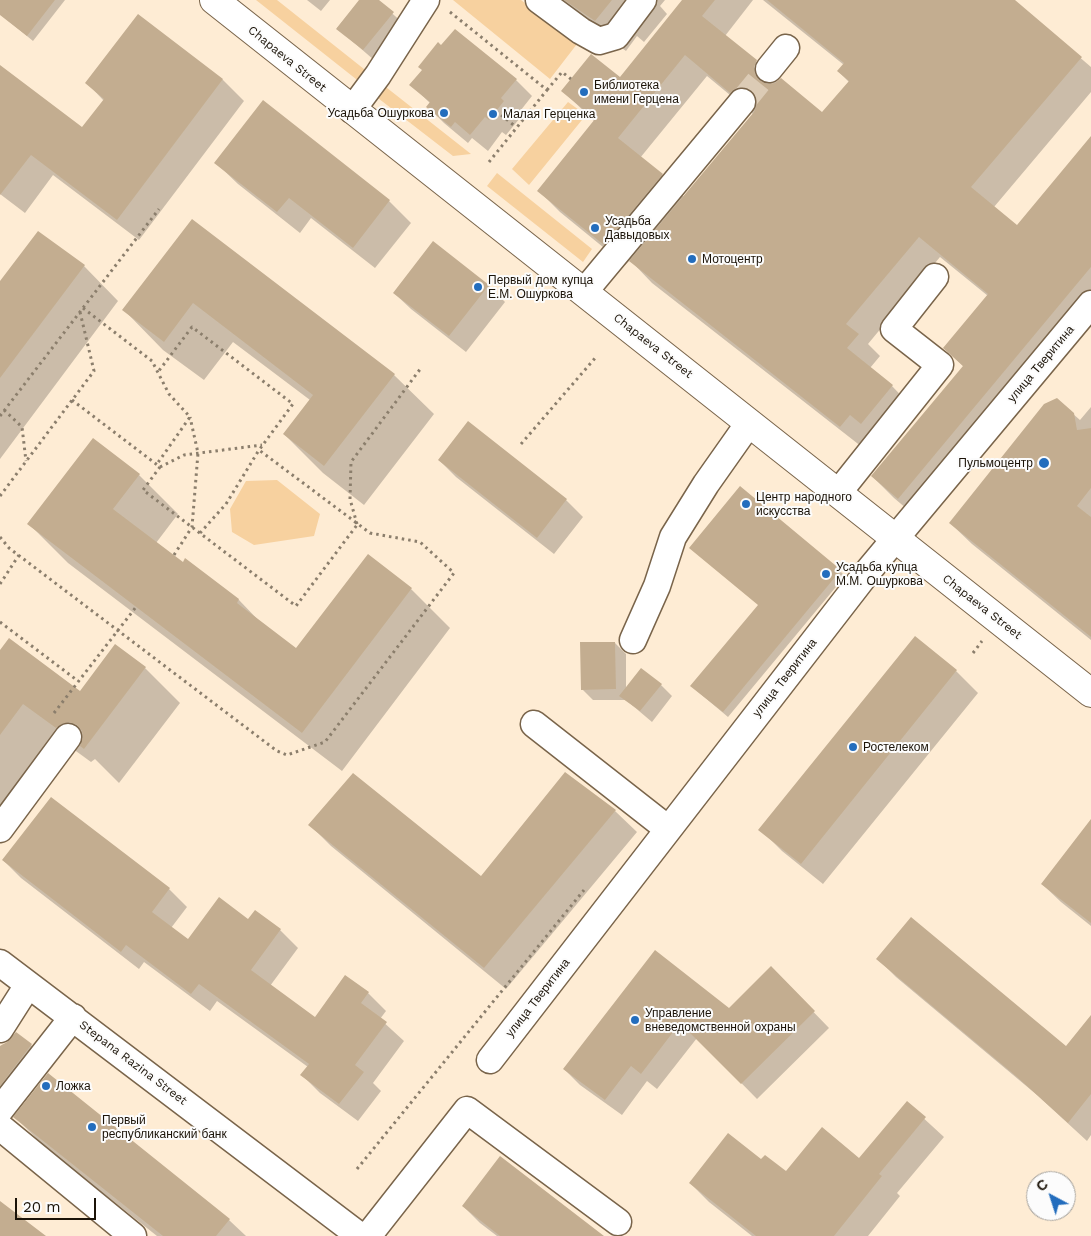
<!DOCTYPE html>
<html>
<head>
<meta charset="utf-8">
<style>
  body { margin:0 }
  #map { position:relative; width:1091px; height:1236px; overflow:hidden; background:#feecd4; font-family:"Work Sans",sans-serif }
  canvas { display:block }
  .north { position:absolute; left:1026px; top:1171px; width:50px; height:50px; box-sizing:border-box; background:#fcfcfc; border:1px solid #a29f9a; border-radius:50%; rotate:320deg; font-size:14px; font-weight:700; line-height:20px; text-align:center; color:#1b1308 }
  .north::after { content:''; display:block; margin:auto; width:18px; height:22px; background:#236dbd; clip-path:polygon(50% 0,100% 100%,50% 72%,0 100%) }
  .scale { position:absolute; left:15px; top:1198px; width:81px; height:22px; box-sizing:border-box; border:2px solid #1b1308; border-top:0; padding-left:6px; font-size:15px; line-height:18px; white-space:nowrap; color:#1b1308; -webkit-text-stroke:4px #fcfcfc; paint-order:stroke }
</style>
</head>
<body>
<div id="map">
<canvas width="1091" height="1236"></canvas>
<div class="north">С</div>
<div class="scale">20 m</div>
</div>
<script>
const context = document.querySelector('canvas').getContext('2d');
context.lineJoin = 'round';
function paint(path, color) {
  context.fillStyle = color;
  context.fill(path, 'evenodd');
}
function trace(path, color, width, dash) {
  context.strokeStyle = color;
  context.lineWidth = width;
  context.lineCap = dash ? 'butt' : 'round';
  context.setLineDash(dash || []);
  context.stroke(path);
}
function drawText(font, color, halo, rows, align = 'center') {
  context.font = font + ' "Work Sans",sans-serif';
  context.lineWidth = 4;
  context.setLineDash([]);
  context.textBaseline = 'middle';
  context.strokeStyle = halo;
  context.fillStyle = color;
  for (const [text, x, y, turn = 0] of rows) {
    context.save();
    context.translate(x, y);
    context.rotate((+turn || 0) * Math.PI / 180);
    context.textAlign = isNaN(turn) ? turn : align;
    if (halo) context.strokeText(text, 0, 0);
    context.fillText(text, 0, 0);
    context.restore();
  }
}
const green = new Path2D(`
  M256,0H277L369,73L361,83Z
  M453,0H521L577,44L550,79Z
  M382,84L471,154L453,156L374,95Z
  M568,102L586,115L529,185L512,169Z
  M497,173L592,249L583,262L487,186Z
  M277,480L320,514L314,536L254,545L232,532L230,509L246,481Z`);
const shadow = new Path2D(`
  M0,0H65L33,41L0,14Z
  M307,0H330L321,11Z
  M360,0H377L404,24L374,60L337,28Z
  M547,0H665L660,6L667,14L644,42L637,36L626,51L563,5Z
  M683,0H753L725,36L756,61L777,82L823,114L849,82L838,71L844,65L763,0H1013L1091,67V92L994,207L1017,226L1091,138V314L920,520L894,498L872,476L964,367L945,348L988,296L940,257L868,344L880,356L870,368L892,386L913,408L862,447L652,283L630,260L625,265L560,212L539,191L595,122L563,91L620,79ZM707,76L753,114L684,197L662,175L640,158Z
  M138,15L223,80L244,101L139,240L53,175L25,213L0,194V67L83,129L104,101L87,83Z
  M516,80L532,96L517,115L520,118L506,135L502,132L488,151L472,138L468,143L444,123L428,107L430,103L411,85Z
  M263,102L389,201L411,223L375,268L311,218L300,233L238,184L216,163Z
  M192,220L394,375L434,414L364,505L323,473L284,434L310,400L233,342L204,380L163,350L124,310Z
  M84,266L118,301L0,459V283Z
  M488,285L505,302L466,352L411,309L394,293Z
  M1057,400L1080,420L1091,407V640L972,544L950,523Z
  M468,423L566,500L583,517L554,554L456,477L439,460Z
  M139,475L178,514L156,543L183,563L186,560L239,600L262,624L296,650L411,589L450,628L342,771L68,563L29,524Z
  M840,571L845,576L728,717L697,691Z
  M615,643L626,654V689L661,685L672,696L652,722L626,700H593L582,689Z
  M0,652L80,693L145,668L180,703L119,783L95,759L91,762L58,738L0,815Z
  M956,671L978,693L823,884L782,851L760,829Z
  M615,811L637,832L506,989L331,846L309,824L481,878Z
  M1091,821V926L1061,902L1042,884Z
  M3,860L169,889L187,907L171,928L189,940L248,921L280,930L298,948L270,986L315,1018L368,993L386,1011L380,1019L404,1041L373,1083L381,1091L358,1121L320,1093L302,1075L308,1067L217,1001L210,1011L144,962L139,969L21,878Z
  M655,952L729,1009L771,968L829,1028L757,1099L697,1038L657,1089L647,1081L622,1115L580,1085L564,1069Z
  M878,959L1066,1048L1091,1019V1135L1087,1141L1037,1095L896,977Z
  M16,1033L37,1050L0,1097V1048L2,1045L8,1043Z
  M907,1103L944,1137L897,1193L900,1196L868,1236H752L709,1202L690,1183L762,1161L786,1173L860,1160Z
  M15,1117L229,1220L246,1236H157L45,1147Z
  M463,1206L602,1236H497L480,1223Z`);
const building = new Path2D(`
  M0,0H55L27,36L0,15Z
  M359,0H379L394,12L363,50L336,29Z
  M564,0H612L595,21Z
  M682,0H715L702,16L757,60L754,67L755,74L759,80L767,84L775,83L781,78L822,112L849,81L837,71L844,63L767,0H1015L1082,57L971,187L1017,225L1091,136V267L898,499L871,476L963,366L943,348L988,294L919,237L846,324L859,334L847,348L893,385L861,424L850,415L840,427L629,261L754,112L757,104L756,96L752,91L744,87L736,88L730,93L685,55L618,138L663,174L604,245L537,191L595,119L561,91L591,54L620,77Z
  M138,14L223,79L117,220L31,155L0,195V65L82,127L104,99L85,83Z
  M455,29L517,79L501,98L504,101L489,120L485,117L470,135L455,122L451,127L426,107L430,102L409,85L422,70L418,67L438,42L441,45Z
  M263,100L390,200L353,248L289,198L277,212L214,163Z
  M192,219L395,374L324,466L283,434L313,395L193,303L164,342L122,310Z
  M38,231L85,265L0,378V281Z
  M433,241L489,285L449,336L393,293Z
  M1057,398L1074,413L1077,430L1091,428V488L1077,506L1091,517V637L949,523L1044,404Z
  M468,421L567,499L537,538L438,460Z
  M93,438L140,474L113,509L183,562L185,558L239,599L237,603L296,648L368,554L412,588L302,733L27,524Z
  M740,486L841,570L723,712L690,686L758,605L689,548Z
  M915,636L957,670L801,864L758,830Z
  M9,638L80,691L115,644L146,667L84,749L80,746L83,738L82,731L77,725L69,722L62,724L56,728L23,704L0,735V650Z
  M580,642H615L616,689L581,690Z
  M641,668L662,684L640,711L619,696Z
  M565,772L616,810L484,968L308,825L353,773L481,876Z
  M51,797L170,888L152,912L188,939L219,897L248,919L255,910L281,929L251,970L315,1017L345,975L369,992L361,1003L387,1022L355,1065L364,1072L339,1104L300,1075L309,1064L199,984L191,994L126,945L121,952L2,860Z
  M1091,819V923L1041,884Z
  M911,917L1066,1046L1091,1015V1094L1068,1123L1017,1077L876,959Z
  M655,950L729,1008L771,966L815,1011L741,1084L680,1023L641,1074L631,1066L605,1100L563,1069Z
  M16,1032L32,1044L0,1086V1046L7,1042Z
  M48,1073L230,1219L216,1236H163L13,1117Z
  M907,1101L926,1117L879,1174L882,1176L834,1236H756L689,1183L728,1133L761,1159L765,1155L786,1171L822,1127L859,1158Z
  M500,1156L604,1236H500L462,1206Z
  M0,1201L46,1236H0Z`);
const minorTunnel = new Path2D(`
  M742,102L769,69`);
const path = new Path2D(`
  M450,12L547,90L489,162
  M547,90L562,72L571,79
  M496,111L516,127
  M83,308L152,361L169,394L190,417L157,464
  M72,400L160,467L143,490L296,606L357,525
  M4,410L22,427L26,461
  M0,416L159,209
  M521,444L596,357
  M160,467L184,455L262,445
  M0,496L94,371L80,312
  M357,524L350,499L351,462L421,368
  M200,533L226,504L259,450
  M0,537L9,548L277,751L287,755L325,742L454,573L420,542L370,533L259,450L293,404L192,327L158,372
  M174,555L192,527L198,453L190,417
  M0,584L19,555
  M0,622L78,681
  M973,653L982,641
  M54,713L136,607
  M357,1169L584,890`);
const minor = new Path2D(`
  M539,0L581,31L599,41L616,36L643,0
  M769,69L786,48
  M352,110L378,75L426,0
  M584,292L742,102
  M838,493L940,365L894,329L935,277
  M633,640L657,586L673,537L706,484L749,423
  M534,724L668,829
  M0,829L68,737
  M0,963L360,1236
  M0,1029L28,985
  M490,1060L869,570L1091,304
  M0,1110L73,1017
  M0,1127L133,1236
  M368,1236L467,1110L618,1222`);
const major = new Path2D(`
  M214,0L1091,693`);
const markers = [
  [584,92,5,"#236dbd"],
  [444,113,5,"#236dbd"],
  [493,114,5,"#236dbd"],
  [595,228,5,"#236dbd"],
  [692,259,5,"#236dbd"],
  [478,287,5,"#236dbd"],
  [1044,463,6,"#236dbd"],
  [746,504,5,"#236dbd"],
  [826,574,5,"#236dbd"],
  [853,747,5,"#236dbd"],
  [635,1020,5,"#236dbd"],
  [46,1086,5,"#236dbd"],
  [92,1127,5,"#236dbd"]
];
const streetNames = [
  ["Chapaeva Street",287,59,39],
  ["Chapaeva Street",653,346,38],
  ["улица Тверитина",1041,364,-50],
  ["Chapaeva Street",982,607,38],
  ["улица Тверитина",785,678,-52],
  ["улица Тверитина",538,998,-52],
  ["Stepana Razina Street",133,1063,37]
];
const poiNames = [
  ["Библиотека",594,85],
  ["имени Герцена",594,99],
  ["Усадьба Ошуркова",434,113,"right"],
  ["Малая Герценка",503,114],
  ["Усадьба",605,221],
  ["Давыдовых",605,235],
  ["Мотоцентр",702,259],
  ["Первый дом купца",488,280],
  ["Е.М. Ошуркова",488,294],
  ["Пульмоцентр",1033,463,"right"],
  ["Центр народного",756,497],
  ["искусства",756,511],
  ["Усадьба купца",836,567],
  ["М.М. Ошуркова",836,581],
  ["Ростелеком",863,747],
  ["Управление",645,1013],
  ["вневедомственной охраны",645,1027],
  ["Ложка",56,1086],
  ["Первый",102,1120],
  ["республиканский банк",102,1134]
];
paint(green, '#f7d19f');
paint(shadow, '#0003');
paint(building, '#c3ad90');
trace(minorTunnel, '#dccbb5', 26, [26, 13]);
trace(minor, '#79644a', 29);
trace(major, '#79644a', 30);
trace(path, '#8b7e6c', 3, [2.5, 4]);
trace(minor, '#fff', 26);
trace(major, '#fff', 28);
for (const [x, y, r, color] of markers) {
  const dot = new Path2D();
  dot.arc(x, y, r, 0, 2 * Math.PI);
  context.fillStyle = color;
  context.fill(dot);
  trace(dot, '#fcfcfc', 2);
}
drawText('12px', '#1b1308', '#fcfcfc', streetNames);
drawText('12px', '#1b1308', '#fcfcfc', poiNames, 'left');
</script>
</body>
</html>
